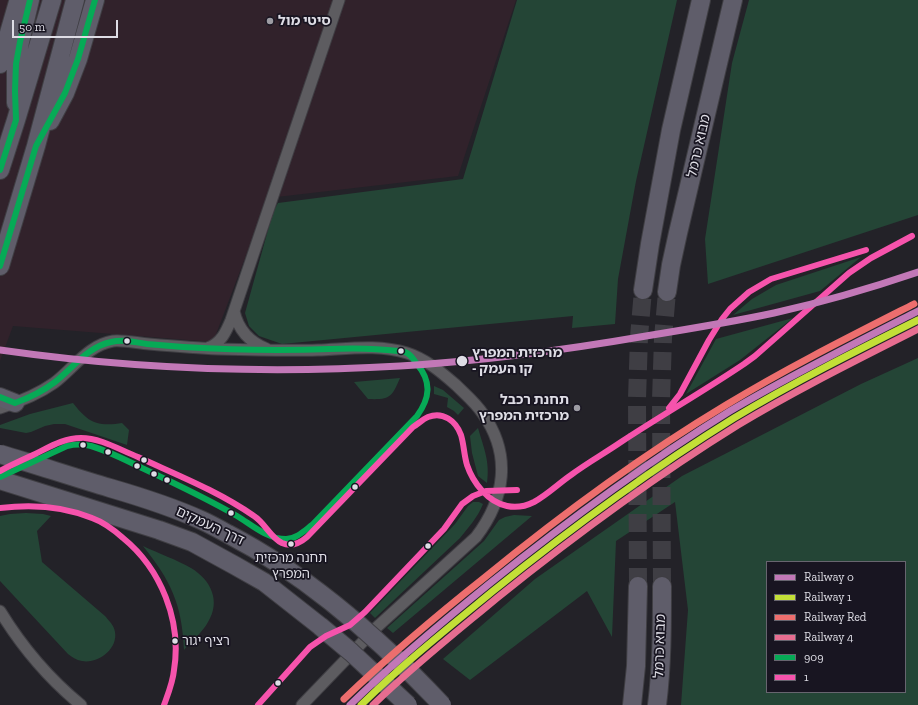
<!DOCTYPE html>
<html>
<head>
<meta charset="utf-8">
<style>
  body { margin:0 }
  #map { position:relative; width:918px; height:705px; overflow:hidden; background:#232228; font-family:"Zilla Slab",serif }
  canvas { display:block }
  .legend { position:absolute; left:766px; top:561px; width:140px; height:132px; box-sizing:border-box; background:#181521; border:1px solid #67656f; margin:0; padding:5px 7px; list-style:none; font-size:12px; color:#dedde5 }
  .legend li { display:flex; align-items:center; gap:8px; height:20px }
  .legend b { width:20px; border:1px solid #67656f }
  .scale { position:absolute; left:12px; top:20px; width:106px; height:18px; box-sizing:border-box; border:2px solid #dedde5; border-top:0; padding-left:5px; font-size:12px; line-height:14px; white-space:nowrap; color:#dedde5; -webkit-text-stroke:3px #181521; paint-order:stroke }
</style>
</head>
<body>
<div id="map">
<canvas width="918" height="705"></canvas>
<ul class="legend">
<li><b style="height:5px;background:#c278b7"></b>Railway 0</li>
<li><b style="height:5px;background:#c3df37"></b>Railway 1</li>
<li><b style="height:5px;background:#ed6e6e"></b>Railway Red</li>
<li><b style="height:5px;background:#e76d90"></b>Railway 4</li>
<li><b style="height:5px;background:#06aa56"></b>909</li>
<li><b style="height:5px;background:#f653ac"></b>1</li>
</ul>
<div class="scale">50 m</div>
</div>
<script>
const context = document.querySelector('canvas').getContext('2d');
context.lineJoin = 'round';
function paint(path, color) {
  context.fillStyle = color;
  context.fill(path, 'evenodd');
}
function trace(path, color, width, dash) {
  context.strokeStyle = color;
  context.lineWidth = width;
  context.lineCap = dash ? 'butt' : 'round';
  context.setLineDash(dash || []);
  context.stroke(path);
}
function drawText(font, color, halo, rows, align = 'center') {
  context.font = font + ' "Zilla Slab","Noto Sans Hebrew",serif';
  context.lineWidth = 3.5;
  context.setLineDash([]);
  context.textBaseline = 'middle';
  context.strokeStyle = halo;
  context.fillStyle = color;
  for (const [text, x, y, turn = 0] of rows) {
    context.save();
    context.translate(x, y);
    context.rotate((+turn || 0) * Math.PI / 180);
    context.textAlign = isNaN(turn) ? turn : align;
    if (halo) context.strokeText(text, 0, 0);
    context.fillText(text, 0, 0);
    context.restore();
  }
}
const industrial = new Path2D(`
  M0,0H516L458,176L268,198L213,342L13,326L0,361Z`);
const green = new Path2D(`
  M517,0H677L636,181L618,279L615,324L572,328L573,316L282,344L259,336L249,326L245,313L273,212L278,203L463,179Z
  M749,0H918V215L708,284L705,239L732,63Z
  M861,257L820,291L733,315L752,299L776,285Z
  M793,318L740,360L686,394L716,339Z
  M918,358V705H681L688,610L675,502L616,541L612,637L587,591L470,680L443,659L535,579L682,476L861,384ZM767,562H905V692H767Z
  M400,378C392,397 390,400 368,399L354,382Z
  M434,386L443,390L464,408L458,415L454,411L447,407L448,398L434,394Z
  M73,403C77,408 81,413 86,417C96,426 110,425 122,423L129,430L127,445L65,424H54L45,426L31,432L26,433L0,428V425L30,414Z
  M478,428C484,449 490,461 487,483L478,476L472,453L470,436Z
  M473,502H479L483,504C478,517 468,528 460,538L375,618L370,613L455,524L468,506Z
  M26,513L43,514L51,516L37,531L42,562L105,616C109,621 114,625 115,632C118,649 98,664 82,661C76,660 72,657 68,654L0,581V516L10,514Z
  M514,515L532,516L393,633L387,628L484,541L499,520L505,517Z
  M143,546C158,553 177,560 191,568C211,580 221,601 208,622C203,632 191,641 184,650C182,604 171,581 143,546Z`);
const trunkTunnel = new Path2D(`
  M638,586L637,399L639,337L643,290
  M662,586L661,400L663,338L667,292`);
const minor = new Path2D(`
  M234,311C238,329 249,342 267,349
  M208,348C221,343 226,332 231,320L339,0
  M0,408C19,402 37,395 54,383C73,369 88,345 113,341C124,340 137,343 149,344C172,346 195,348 218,349C251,350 285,351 318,350C347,349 378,344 407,353C426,359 441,372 456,385C465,394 476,403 483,414C512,455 505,499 476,537L378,626L302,705
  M0,611C22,647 48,678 81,705`);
const trunk = new Path2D(`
  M0,64L18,2
  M16,103V64L20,42L30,0
  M50,121L65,93L78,59L95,0
  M0,170L16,120L52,0
  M0,266L36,146L75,0
  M643,290L650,244L671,130L701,0
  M667,292L671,265L678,233L733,0
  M0,397L15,403
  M632,705L636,666L638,586
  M657,705C662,666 662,626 662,586`);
const trunkBridge = new Path2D(`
  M0,454C37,465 73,477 110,488C141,497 172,507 201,520C210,524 219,529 228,534C307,575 381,640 442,705
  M0,480L159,530L192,542L234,565L264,582L320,626L351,652L408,705`);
const bus1 = new Path2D(`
  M0,170L16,120L15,91L16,64L20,42L30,0
  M0,266L36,146L65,93L78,59L95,0
  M0,397L15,403C29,398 43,391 55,382C73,368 87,347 111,342C123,339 135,342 147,344C159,345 171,346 183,347C232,350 280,351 329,349C352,348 374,348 398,351C401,351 404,351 407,353C411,355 414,360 417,364C432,382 430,398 417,416L312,525C304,531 296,539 286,539C267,539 252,525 237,516C206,498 174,483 142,468C126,460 108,451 91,446C83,444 75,444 67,446L0,477`);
const bus2 = new Path2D(`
  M669,408L680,394L709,340L722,319L730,309L749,292L771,279L866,250
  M0,471C11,465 22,460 33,455C48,448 63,438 81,438C101,438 120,450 138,457C177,475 218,491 254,516C265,523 270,537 282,543C291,547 300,543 307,537L413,427C418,424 423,419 428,417C443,411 456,421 461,435C464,445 464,455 467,465C473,483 488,502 507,506C516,508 526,506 534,502C547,495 558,484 571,475C587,463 605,453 621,442C662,415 704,391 744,364L755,356L849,273L871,258L912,236
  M0,508C32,504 63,506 92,518C103,522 114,530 123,538C161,569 182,621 174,670C173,682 168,694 164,705
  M258,705L310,647L326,636L350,625L365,612L444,529L462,504L473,496L486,491L517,490`);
const rail1 = new Path2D(`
  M0,350C132,369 267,374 400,366C483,361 565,350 646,336C689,329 732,322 774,313C823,302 871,288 918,272
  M350,705C394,662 441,623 489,584C566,522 646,463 730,411C791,375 855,343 918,311`);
const rail2 = new Path2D(`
  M361,705C403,664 448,628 493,591C570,529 650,470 734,418C794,382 856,351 918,320`);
const rail3 = new Path2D(`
  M344,699C389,656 436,616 484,578C561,515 641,456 726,405C787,368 851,336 914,304`);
const rail4 = new Path2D(`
  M373,705C412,667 455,633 497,598C574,536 654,477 738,425C796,390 857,360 918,329`);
const markers = [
  [270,21,4,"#9d9ca3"],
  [127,341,3.5,"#dedde5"],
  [401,351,3.5,"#dedde5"],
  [462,361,6,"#dedde5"],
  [577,408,4,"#9d9ca3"],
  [83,445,3.5,"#dedde5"],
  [108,452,3.5,"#dedde5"],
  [144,460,3.5,"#dedde5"],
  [137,466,3.5,"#dedde5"],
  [154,474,3.5,"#dedde5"],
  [167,480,3.5,"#dedde5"],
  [355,487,3.5,"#dedde5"],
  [231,513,3.5,"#dedde5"],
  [291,544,3.5,"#dedde5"],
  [428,546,3.5,"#dedde5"],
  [175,641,3.5,"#dedde5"],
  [278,683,3.5,"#dedde5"]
];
const busNames = [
  ["תחנה מרכזית",291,558],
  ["המפרץ",291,574],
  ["רציף יגור",182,641,"left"]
];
const poiNames = [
  ["סיטי מול",278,21],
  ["תחנת רכבל",569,400,"right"],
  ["מרכזית המפרץ",569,416,"right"]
];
const streetNames = [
  ["מבוא כרמל",699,146,-77],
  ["דרך העמקים",210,526,25],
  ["מבוא כרמל",660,646,-88]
];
const stopNames = [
  ["מרכזית המפרץ",472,353],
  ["- קו העמק",472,369]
];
paint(industrial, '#31222b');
paint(green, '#244536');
trace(trunkTunnel, '#3f3e44', 18, [18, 9]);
trace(minor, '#3f3e43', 13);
trace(trunk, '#3f3e43', 20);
trace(minor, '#5d5c60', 11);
trace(trunk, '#5f5d6a', 18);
trace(trunkBridge, '#3f3e43', 20, []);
trace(trunkBridge, '#5f5d6a', 18);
trace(bus1, '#06aa56', 6);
trace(bus2, '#f653ac', 6);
trace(rail1, '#c278b7', 7);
trace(rail2, '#c3df37', 7);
trace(rail3, '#ed6e6e', 7);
trace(rail4, '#e76d90', 7);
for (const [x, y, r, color] of markers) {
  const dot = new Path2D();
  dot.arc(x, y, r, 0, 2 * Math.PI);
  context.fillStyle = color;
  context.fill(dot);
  trace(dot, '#181521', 1.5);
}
drawText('13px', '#dedde5', '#181521', busNames);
drawText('bold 14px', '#dedde5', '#181521', poiNames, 'left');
drawText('14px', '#dedde5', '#181521', streetNames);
drawText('bold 14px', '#dedde5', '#181521', stopNames, 'left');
</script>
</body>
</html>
